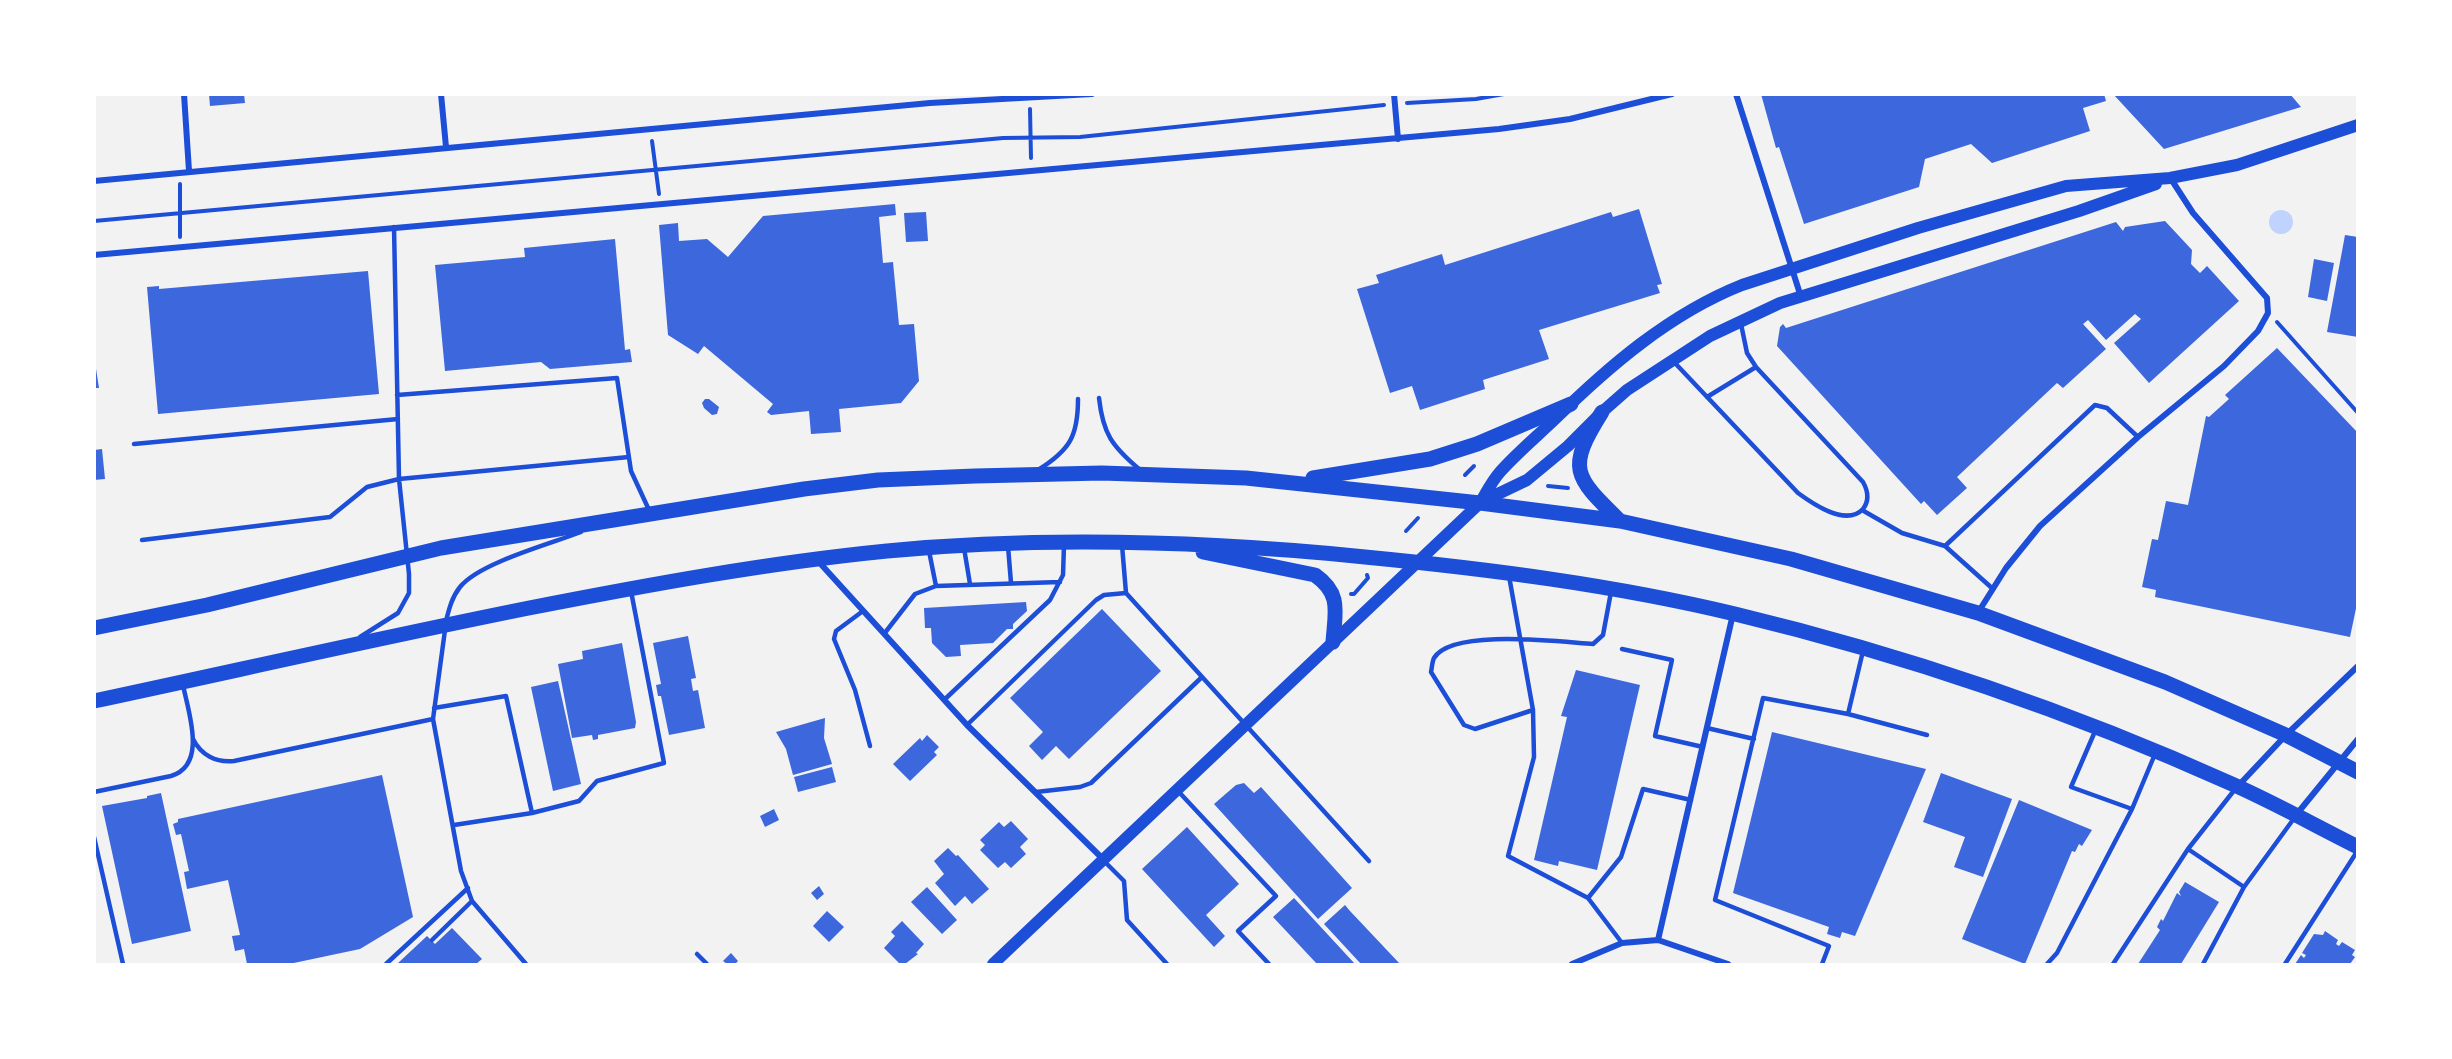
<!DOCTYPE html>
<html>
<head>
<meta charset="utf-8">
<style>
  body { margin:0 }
  #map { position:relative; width:2452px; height:1059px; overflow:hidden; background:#f2f2f2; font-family:"Open Sans",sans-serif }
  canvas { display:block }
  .frame { position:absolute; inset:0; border:96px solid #fff; pointer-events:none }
</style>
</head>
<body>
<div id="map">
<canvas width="2452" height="1059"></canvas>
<div class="frame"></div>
</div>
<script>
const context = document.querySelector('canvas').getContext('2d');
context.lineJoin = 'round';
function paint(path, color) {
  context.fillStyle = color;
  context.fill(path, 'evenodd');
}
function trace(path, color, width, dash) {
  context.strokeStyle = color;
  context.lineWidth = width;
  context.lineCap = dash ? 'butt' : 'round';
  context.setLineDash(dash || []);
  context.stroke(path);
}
const water = new Path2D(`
  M2269 222a12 12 0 1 1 24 0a12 12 0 1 1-24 0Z`);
const building = new Path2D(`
  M209,94H244L245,103L210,106Z
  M1761,94H2104L2106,101L2083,108L2090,131L1992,163L1971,144L1925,159L1919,187L1804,224L1779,147L1776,148Z
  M2113,94H2290L2301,107L2164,149Z
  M895,204L896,215L879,217L883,263L893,262L899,325L914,324L919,381L901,403L839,409L841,432L811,434L809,411L771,415L767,412L773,404L704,346L698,354L668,335L659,225L678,223L679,241L707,239L728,257L763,216Z
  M1639,209L1662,284L1657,285L1660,293L1539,330L1549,359L1483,380L1485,389L1420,410L1412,386L1390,393L1357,289L1379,283L1376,275L1442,254L1445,265L1611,212L1613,217Z
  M926,212L928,241L906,242L904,213Z
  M2165,221L2192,250L2191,264L2200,273L2207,266L2239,301L2149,383L2114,343L2141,319L2135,314L2106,340L2088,320L2083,324L2106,349L2063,388L2057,383L1957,477L1967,488L1937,515L1924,501L1921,504L1777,346L1780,327L1783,324L1786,328L2116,222L2123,231L2125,227Z
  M2345,235L2358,237V337L2327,332Z
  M615,239L625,350L630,349L632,362L550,369L541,362L445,371L435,265L525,257L524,248Z
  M2314,259L2334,263L2327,301L2308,297Z
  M368,271L379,394L158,414L147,287L159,286V289Z
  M2277,348L2358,433V599L2350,637L2155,597L2156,590L2142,587L2152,539L2158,540L2166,501L2188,505L2206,416L2209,417L2229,399L2225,395Z
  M94,356L99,388H94Z
  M705,399H709L719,407L717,414L712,415L704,408L702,403Z
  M102,449L105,479L94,480V450Z
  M1026,602L1027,611L1013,624V629H1007L993,643L960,645L961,656L946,657L932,643L931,628H925L924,608Z
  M1102,609L1161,671L1069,759L1056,746L1042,760L1029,746L1043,732L1010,698Z
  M688,636L696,678L691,679L693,691L698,690L705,728L669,735L661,696H658L656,685L661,684L653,643Z
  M622,643L636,722L635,728L598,735V739L593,740L592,735L572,738L558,664L583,659L582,651Z
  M1576,670L1640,685L1597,870L1559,861L1558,866L1534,860L1567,717L1561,716Z
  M558,681L581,784L553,791L531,687Z
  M825,718L824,738L832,764L793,775L786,749L776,732Z
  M1772,732L1926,769L1855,936L1842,932L1840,938L1827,934L1829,927L1733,893Z
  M927,735L939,747L934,752L937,755L910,781L893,764L920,738L922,741Z
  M832,767L836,782L798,792L794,777Z
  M1941,773L2012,799L1983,877L1954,867L1965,837L1923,822Z
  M382,775L413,917L360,949L289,964H247L244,949L235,951L232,936L240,935L228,880L187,889L184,872L189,871L181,834L176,835L173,824L178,822V819Z
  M1244,783L1254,793L1261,787L1352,888L1318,919L1214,804L1236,785Z
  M161,793L191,931L132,944L102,806L147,798V796Z
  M2019,800L2092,830L2082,846L2079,844L2075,852L2072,851L2025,964L1962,939Z
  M774,809L779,820L765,827L760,816Z
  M1011,821L1028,839L1020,847L1026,854L1011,868L1005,862L998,868L980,850L985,845L980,840L999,822L1004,827Z
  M1187,827L1239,884L1206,915L1225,936L1214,947L1142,869Z
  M948,848L956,856L958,855L989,889L972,904L965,896L955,906L935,883L944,874L934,861Z
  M2185,882L2219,902L2181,964H2138L2160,930L2157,927L2161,919L2163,921L2177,893L2181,896L2179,892Z
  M819,886L824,894L817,900L811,893Z
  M927,887L957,920L942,934L911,902Z
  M1294,898L1355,964H1317L1273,917Z
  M1345,905L1350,911L1400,964H1361L1324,924Z
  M827,911L844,927L829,942L813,926Z
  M902,921L924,944L916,953L918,954L905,964H900L884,948L895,936L891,932Z
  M452,928L482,959L476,964H397L427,936L435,944Z
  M2325,931L2338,940L2336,944L2339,946L2342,942L2355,950L2352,955L2355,957L2350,964H2295L2301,955L2304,958L2306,955L2302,953L2314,934L2323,935Z
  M731,953L738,961L735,964H727L723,961Z`);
const path = new Path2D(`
  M1407,103L1476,99L1504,94
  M1030,109L1031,158
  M652,141L659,194
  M94,221L1003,138L1080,137L1384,105
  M180,237V184
  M2277,322L2358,413
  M1465,475L1474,466
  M1548,486L1568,488
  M1406,531L1418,518
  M1351,594H1354L1368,578L1367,575`);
const service = new Path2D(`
  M1674,362L1798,493C1813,504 1846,527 1863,509C1870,500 1868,491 1863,482L1756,367L1747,353L1741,324
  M397,395L617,378L631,471L649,510
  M1707,397L1756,367
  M1099,398C1103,434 1112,446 1139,469
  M134,444L398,419
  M1038,470C1070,450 1078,436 1078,399
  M1862,510L1902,533L1945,546
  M142,540L330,517L367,487L399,479L629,457
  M1122,545L1126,593L1369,861
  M1008,546L1011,583
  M964,548L970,584
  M929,551L936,586L1060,582
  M1509,576L1533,710L1534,757L1508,856L1588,898L1622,943
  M1993,589L1945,546L2095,405L2107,408L2138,437
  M863,611L836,631L834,639L855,690L870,746
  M446,621C449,609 452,597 460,587C479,563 550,544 581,532
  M884,634L915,594L936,586
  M360,637L398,613L409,593V574L399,479L394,227
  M1622,649L1672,660L1655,736L1703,747
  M944,700L1050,600L1063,575L1064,545
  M434,708L506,696L532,813L454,825
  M1533,710L1475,729L1464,725L1431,672C1432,668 1432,662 1434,658C1452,628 1561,642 1593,644L1603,635L1611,592
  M1848,714L1927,735
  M433,719L461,871L472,901L526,964
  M967,725L1096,600L1104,595L1126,593
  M1707,728L1754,739
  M2096,729L2071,787L2132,809
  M193,739C201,755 216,763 234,761L433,719L445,630
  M1178,791L1276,896L1238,931L1269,964
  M94,792L171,776C208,765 188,711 183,685
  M1036,792L1080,787L1091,783L1202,677
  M532,813L579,801L597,781L664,763L631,591
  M94,837L123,964
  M2188,849L2244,887
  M1103,860L1124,881L1127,920L1167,964
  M1588,898L1621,857L1643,789L1691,800
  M432,940L472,901
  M697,954L707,964
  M386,964L468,888
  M1822,964L1829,946L1715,900L1763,698L1848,714L1863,651
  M2047,964L2057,953L2132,809L2155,754
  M2113,964L2188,849L2236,788
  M2203,964L2244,887L2295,817
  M2285,964L2358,850`);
const minor = new Path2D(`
  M184,94L189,171
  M441,94L446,147
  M1394,94L1398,139
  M1736,94L1801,297
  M94,181L930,103L1092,94
  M94,255L1499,129L1570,119L1672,94
  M818,561L967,725L1103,859
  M1979,611L2006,568L2040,526L2138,437L2224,366L2258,331L2268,313L2267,298L2193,213L2171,179
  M2238,786L2286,735L2358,666
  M2296,815L2358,739
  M1658,940L1733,614
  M1572,964L1622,943L1658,940L1728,964`);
const secondary = new Path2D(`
  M1481,502L1527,480L1568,446L1602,412L1627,390L1710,336L1780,303L2079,211L2156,184
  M993,964L1480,503C1486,493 1492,481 1500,472C1516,454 1535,438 1553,421C1608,367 1669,314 1742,285L1918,228L2066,186L2170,178L2237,165L2358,125`);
const primary = new Path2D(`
  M1602,412C1566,469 1574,476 1620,521
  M1313,478L1430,459L1477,444L1571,404
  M1203,552L1315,575C1342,594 1335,612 1333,642
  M94,628L207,605L441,548L804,489L878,480L975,476L1102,473L1246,478L1480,503L1620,521L1791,559L1978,613L2165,682L2286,735L2358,772
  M94,701C239,670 384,637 529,608C647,585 766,563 887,551C1046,536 1206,541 1365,557C1489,569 1614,585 1735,614C1906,655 2072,712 2232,784C2275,803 2316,826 2358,847`);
paint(water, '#bfd3fe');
paint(building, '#3d67dc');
trace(path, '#1d4ed8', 4);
trace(service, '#1d4ed8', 4.5);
trace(minor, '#1d4ed8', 6);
trace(secondary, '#1d4ed8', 12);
trace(primary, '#1d4ed8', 15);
</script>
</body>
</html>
